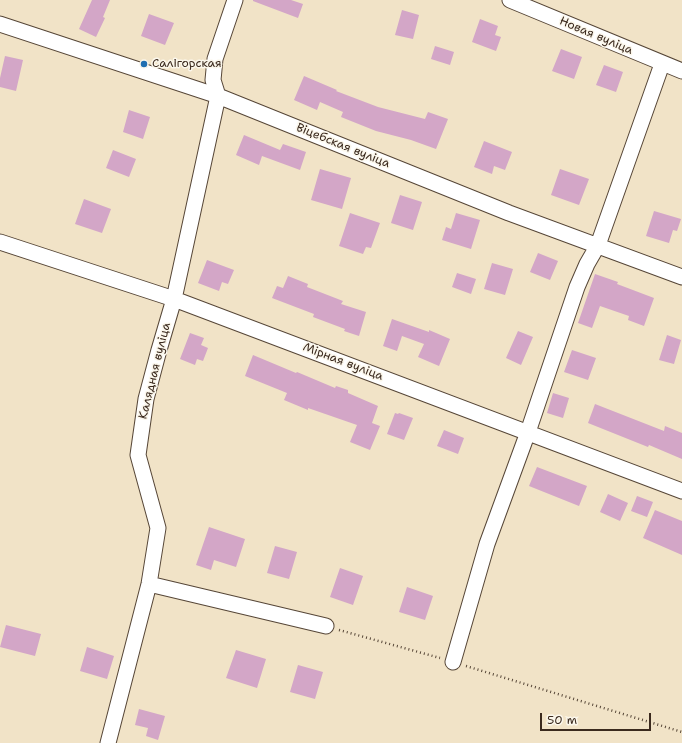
<!DOCTYPE html>
<html>
<head>
<meta charset="utf-8">
<style>
  body { margin:0 }
  #map { position:relative; width:682px; height:743px; overflow:hidden; background:#f1e3c7; font-family:"Shantell Sans",sans-serif }
  canvas { display:block }
  .scale { position:absolute; left:540px; top:713px; width:111px; height:18px; box-sizing:border-box; border:2px solid #3b2a1e; border-top:0; padding-left:5px; font-size:12px; line-height:14px; white-space:nowrap; color:#3b2a1e; -webkit-text-stroke:3px #fbf7ec; paint-order:stroke }
</style>
</head>
<body>
<div id="map">
<canvas width="682" height="743"></canvas>
<div class="scale">50 m</div>
</div>
<script>
const context = document.querySelector('canvas').getContext('2d');
context.lineJoin = 'round';
function paint(path, color) {
  context.fillStyle = color;
  context.fill(path, 'evenodd');
}
function trace(path, color, width, dash) {
  context.strokeStyle = color;
  context.lineWidth = width;
  context.lineCap = dash ? 'butt' : 'round';
  context.setLineDash(dash || []);
  context.stroke(path);
}
function drawText(font, color, halo, rows, align = 'center') {
  context.font = font + ' "Shantell Sans",sans-serif';
  context.lineWidth = 3;
  context.setLineDash([]);
  context.textBaseline = 'middle';
  context.strokeStyle = halo;
  context.fillStyle = color;
  for (const [text, x, y, turn = 0] of rows) {
    context.save();
    context.translate(x, y);
    context.rotate((+turn || 0) * Math.PI / 180);
    context.textAlign = isNaN(turn) ? turn : align;
    if (halo) context.strokeText(text, 0, 0);
    context.fillText(text, 0, 0);
    context.restore();
  }
}
const building = new Path2D(`
  M92,0H110L103,17L105,18L96,37L79,29Z
  M253,0H291L303,4L298,18L253,1Z
  M402,10L419,15L413,39L395,35Z
  M149,14L174,23L165,45L141,36Z
  M480,19L498,26L495,35L501,37L496,51L472,42Z
  M435,46L454,52L450,65L431,59Z
  M561,49L582,57L574,79L552,71Z
  M5,56L23,60L16,91L0,87V78Z
  M604,65L623,72L616,92L596,85Z
  M304,76L337,90L336,91L378,107L425,119L428,112L448,119L436,149L411,140L376,131L341,117L343,112L320,102L317,110L294,100Z
  M129,110L150,117L143,139L123,132Z
  M244,135L280,150L283,144L306,152L300,170L262,156L259,165L236,155Z
  M484,141L512,152L505,170L494,166L492,174L474,167Z
  M113,150L136,159L129,177L106,168Z
  M320,169L351,178L342,209L311,200Z
  M560,169L589,179L579,205L551,195Z
  M400,195L422,202L413,230L391,223Z
  M84,199L111,209L102,233L75,224Z
  M654,211L681,219L677,231L673,230L669,243L646,236Z
  M350,213L380,223L371,248L366,247L363,254L339,246Z
  M456,213L480,220L471,249L442,240L446,227L451,229Z
  M538,253L558,261L550,280L530,272Z
  M207,260L234,270L228,284L222,282L219,291L198,283Z
  M492,263L513,269L505,295L484,289Z
  M457,273L476,279L471,294L452,287Z
  M595,274L618,282L617,284L654,298L644,326L628,320L629,316L600,306L592,328L578,323Z
  M288,276L308,284L307,287L343,301L341,304L366,312L359,336L344,331L345,329L313,317L314,314L272,298L277,286L283,288Z
  M392,319L429,332V330L450,339L439,366L418,357L424,344L402,336L397,351L383,346Z
  M518,331L533,337L521,365L506,358Z
  M190,333L204,338L201,345L208,348L203,361L197,359L195,365L180,359Z
  M667,335L681,340L674,364L659,360Z
  M572,350L596,358L588,380L564,372Z
  M253,355L296,373L297,372L335,388L336,386L348,390V393L378,406L372,423L380,426L370,450L350,442L357,425L308,408V410L284,400L287,393L245,376Z
  M553,393L569,398L563,418L547,413Z
  M595,404L664,431L665,426L682,433V459L649,445L648,447L588,423Z
  M395,413L398,414L399,413L413,418L404,440L387,434Z
  M444,430L464,438L458,454L437,446Z
  M537,467L587,486L579,506L529,486Z
  M608,494L628,503L620,521L600,512Z
  M637,496L653,502L647,517L631,511Z
  M655,510L682,521V555L643,538Z
  M209,527L245,539L236,567L214,560L211,570L196,565Z
  M275,546L297,552L289,579L267,573Z
  M340,568L363,576L353,605L330,597Z
  M407,587L433,596L425,620L399,612Z
  M6,625L41,634L35,656L0,647Z
  M87,647L114,656L107,679L80,671Z
  M236,650L266,659L257,688L226,678Z
  M298,665L323,672L315,699L290,692Z
  M139,709L165,716L158,740L146,736L148,728L135,725Z`);
const path = new Path2D(`
  M339,630L440,658
  M466,666L682,732`);
const minor = new Path2D(`
  M510,0L682,71
  M0,24L218,96L509,213L682,277
  M0,242L174,299L682,491
  M149,584L326,626
  M453,662L487,544L528,432L577,287L587,264L598,245L662,64
  M108,743L149,584L158,528L138,455L146,399L159,350L174,299L218,96L213,80L215,59L235,0`);
const markers = [
  [144,64,4,"#1f6fb2"]
];
const streetNames = [
  ["Новая вуліца",596,36,23],
  ["Віцебская вуліца",343,146,22],
  ["Мірная вуліца",343,362,21],
  ["Калядная вуліца",155,371,-76]
];
const poiNames = [
  ["Салігорская",152,64]
];
paint(building, '#d3a6c7');
trace(minor, '#564637', 17);
trace(path, '#564637', 2.5, [1, 3]);
trace(minor, '#fff', 15);
for (const [x, y, r, color] of markers) {
  const dot = new Path2D();
  dot.arc(x, y, r, 0, 2 * Math.PI);
  context.fillStyle = color;
  context.fill(dot);
  trace(dot, '#fbf7ec', 1.5);
}
drawText('12px', '#3b2a1e', '#fbf7ec', streetNames);
drawText('12px', '#3b2a1e', '#fbf7ec', poiNames, 'left');
</script>
</body>
</html>
